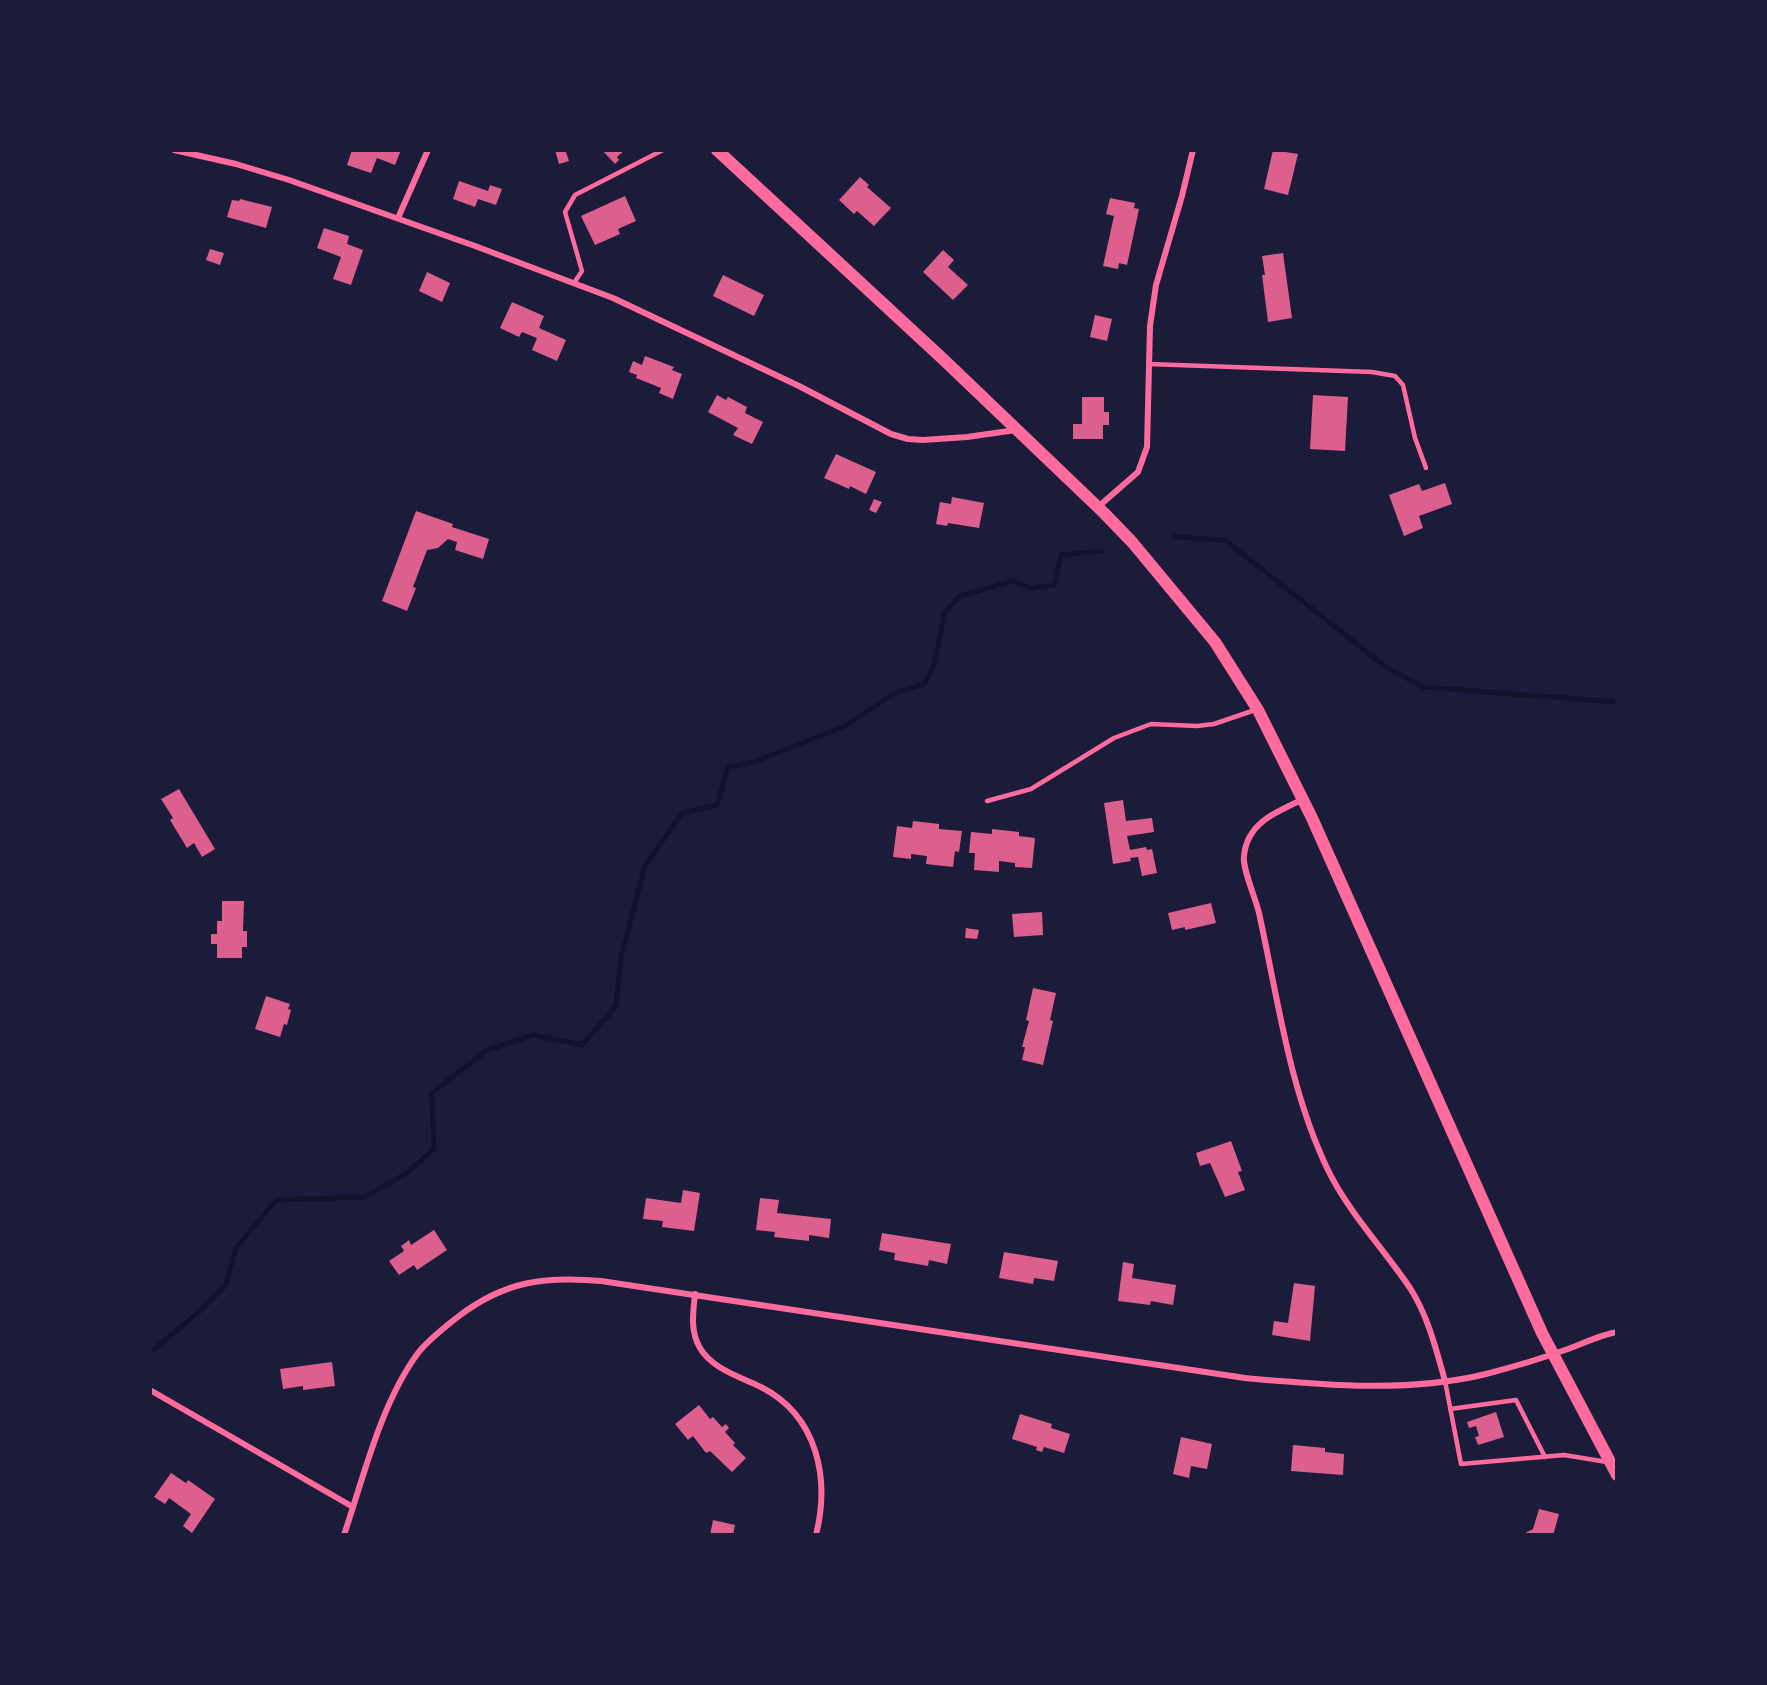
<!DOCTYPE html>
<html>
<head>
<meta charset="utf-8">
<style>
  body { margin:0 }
  #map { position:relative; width:1767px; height:1685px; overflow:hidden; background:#1b1b3a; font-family:"Space Grotesk",sans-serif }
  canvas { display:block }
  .frame { position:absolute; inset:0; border:152px solid #1b1b3a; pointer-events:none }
</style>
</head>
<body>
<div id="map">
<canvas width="1767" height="1685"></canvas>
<div class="frame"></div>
</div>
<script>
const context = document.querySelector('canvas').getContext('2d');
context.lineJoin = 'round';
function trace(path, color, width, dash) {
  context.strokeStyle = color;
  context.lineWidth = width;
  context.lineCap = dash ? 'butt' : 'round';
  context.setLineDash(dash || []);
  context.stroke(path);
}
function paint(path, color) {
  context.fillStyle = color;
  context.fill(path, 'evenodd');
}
const stream = new Path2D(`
  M1175,537L1225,540L1386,667L1423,687L1617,702
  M152,1351L200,1311L226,1285L236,1248L276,1200L365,1197L407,1173L434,1149L432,1093L487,1050L533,1035L582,1045L616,1006L621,957L645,866L682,813L717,805L728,767L754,762L845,726L895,693L924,684L934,665L945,612L960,596L1013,581L1030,588L1054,585L1061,555L1101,551`);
const building = new Path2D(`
  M352,150H401L395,165L377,158L371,173L347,165Z
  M555,150H572V151L566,152L569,161L559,164Z
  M602,150H625L617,157L619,160L615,164Z
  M1273,150L1298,154L1288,195L1264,189Z
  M860,177L869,185L867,187L891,208L874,226L857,211L854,214L839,200Z
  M459,181L488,191L490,185L502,189L496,205L478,199L475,207L453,199Z
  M625,196L636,221L618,229L620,234L595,245L581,216Z
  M1110,198L1135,203L1134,208L1139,209L1127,265L1119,263L1118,269L1103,266L1114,216L1106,214Z
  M240,199L272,207L266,228L227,217L232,200L239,201Z
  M324,228L349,236L347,244L363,250L351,285L333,279L341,257L317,248Z
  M210,249L224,253L220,265L206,260Z
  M943,250L954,260L948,267L968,285L953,300L923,272Z
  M1283,253L1292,318L1268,322L1262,275H1265L1262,256Z
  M427,272L450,283L442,302L419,291Z
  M723,275L764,295L754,316L713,296Z
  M512,302L544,316L539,328L566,340L557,361L532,350L537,338L522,332L519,337L500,328Z
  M1095,315L1112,319L1107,341L1090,337Z
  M645,356L674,367L672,370L682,374L673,399L659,393L661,388L636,378L637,375L629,372L633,361L642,365Z
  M717,395L726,400L728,397L747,407L745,413L763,422L752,444L733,435L738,428L708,412Z
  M1313,395L1348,397L1345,451L1310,449Z
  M1082,397H1104V412H1109V425H1103V439H1073V424H1082Z
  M836,454L876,472L866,494L850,486L849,489L824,478Z
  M1445,483L1452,504L1419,516L1423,528L1404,536L1389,495L1419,484L1422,491Z
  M952,497L984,503L979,528L948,523L947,526L936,524L940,502L951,504Z
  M874,499L882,502L876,513L869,510Z
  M416,511L453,524L452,527L489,539L483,559L455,550L457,542L448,539L438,548L427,550L413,587L416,588L407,611L382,601Z
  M179,789L215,849L202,857L194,843L187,848L170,820L173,818L161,799Z
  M1123,800L1126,821L1152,818L1154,832L1127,836L1130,850L1146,847L1147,850L1152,849L1157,873L1142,876L1138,857L1130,858L1131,861L1113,864L1104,803Z
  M913,821L939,824V829L962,831L959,852L955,851L953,867L926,864L927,856L911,854V859L893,857L897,826L912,828Z
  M992,829L1019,832V836L1035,838L1032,868L1015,867V863L999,861V872L974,870L975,853H969L971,832L992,834Z
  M222,901H244L243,931H247V947H242V958H217V944H211V934H217V921H222Z
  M1211,903L1216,923L1185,930V927L1172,930L1168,913Z
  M1042,912L1043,935L1014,937L1012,914Z
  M966,928L979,930L977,939L965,938Z
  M1033,988L1056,993L1050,1020L1053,1021L1043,1065L1022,1060L1025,1047H1022L1029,1021L1026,1020Z
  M266,996L290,1004L288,1009L291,1010L287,1025L284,1024L280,1037L255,1029Z
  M1231,1141L1242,1171L1238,1172L1245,1190L1225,1197L1210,1163L1200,1166L1196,1153Z
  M683,1190L700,1193L694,1231L662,1227L663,1221L643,1219L646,1198L681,1203Z
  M760,1198L779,1200L777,1213L831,1219L829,1238L809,1235V1241L774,1237L775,1232L756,1230Z
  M434,1230L447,1250L417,1270L414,1265L399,1275L389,1261L404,1251L401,1246L409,1240L411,1245Z
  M882,1233L951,1244L947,1264L929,1260L928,1266L894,1260L895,1253L879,1250Z
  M1004,1252L1058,1261L1054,1281L1034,1278L1033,1284L999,1278Z
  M1123,1262L1134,1264L1132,1278L1176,1285L1173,1305L1151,1301L1150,1305L1118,1301Z
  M1294,1283L1315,1286L1310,1341L1272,1335L1274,1321L1288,1323Z
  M332,1362L335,1386L303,1390V1386L283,1389L280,1369Z
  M699,1405L710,1419L713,1417L722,1427L726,1424L729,1428L725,1432L735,1443L733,1445L746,1458L732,1472L710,1451L706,1453L693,1436L688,1440L675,1424Z
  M1496,1412L1504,1437L1478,1445L1475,1437L1479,1436L1476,1426L1469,1428L1467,1422Z
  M1020,1414L1052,1424L1051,1428L1070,1434L1064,1453L1044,1447L1042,1452L1036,1450L1037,1447L1012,1439Z
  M1181,1437L1212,1444L1207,1469L1191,1466L1189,1478L1173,1474Z
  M1293,1445L1325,1448V1452L1344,1454L1343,1475L1291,1471Z
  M171,1473L186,1483L188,1480L215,1499L192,1533L183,1526L191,1514L169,1498L165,1504L154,1497Z
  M1539,1509L1559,1514L1554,1532L1555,1535H1521L1533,1529Z
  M713,1520L735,1525L733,1535H710Z`);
const service = new Path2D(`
  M574,283L582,271L565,212L575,195L663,150
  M1149,364L1372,372L1395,376L1403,385L1415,438L1426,468
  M987,801L1031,789L1114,738L1151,724L1197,726L1214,724L1255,710
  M1445,1381L1461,1464L1564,1455L1607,1462
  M1450,1409L1516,1400L1545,1457`);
const minor = new Path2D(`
  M174,150L236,164L289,180L475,246L613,298L799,386L891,434L908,439L923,440L967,437L1016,430
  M398,218L428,150
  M1098,507L1138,472L1147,447L1150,326L1156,285L1182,196L1193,150
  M1302,800C1276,812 1247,823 1244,856C1242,868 1256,899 1259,913C1278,999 1289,1088 1327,1168C1348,1212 1383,1248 1410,1288C1428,1316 1436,1349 1445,1381
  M695,1294C693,1313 690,1331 700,1348C712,1369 741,1377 761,1387C818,1416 830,1479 816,1535
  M150,1390L353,1507
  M344,1535C364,1476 381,1403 418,1353C429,1339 445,1327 459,1316C505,1281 545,1276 601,1281L1245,1378C1324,1385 1408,1393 1486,1374C1513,1367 1540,1359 1565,1350C1582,1344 1600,1335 1617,1332`);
const secondary = new Path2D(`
  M717,150L944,360L1104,513L1132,542L1215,642L1258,710L1312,818L1542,1333L1617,1475`);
trace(stream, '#12122b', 5);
paint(building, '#dd5f8e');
trace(service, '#ff6b9d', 4.5);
trace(minor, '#ff6b9d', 6);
trace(secondary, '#ff6b9d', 12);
</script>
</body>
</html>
